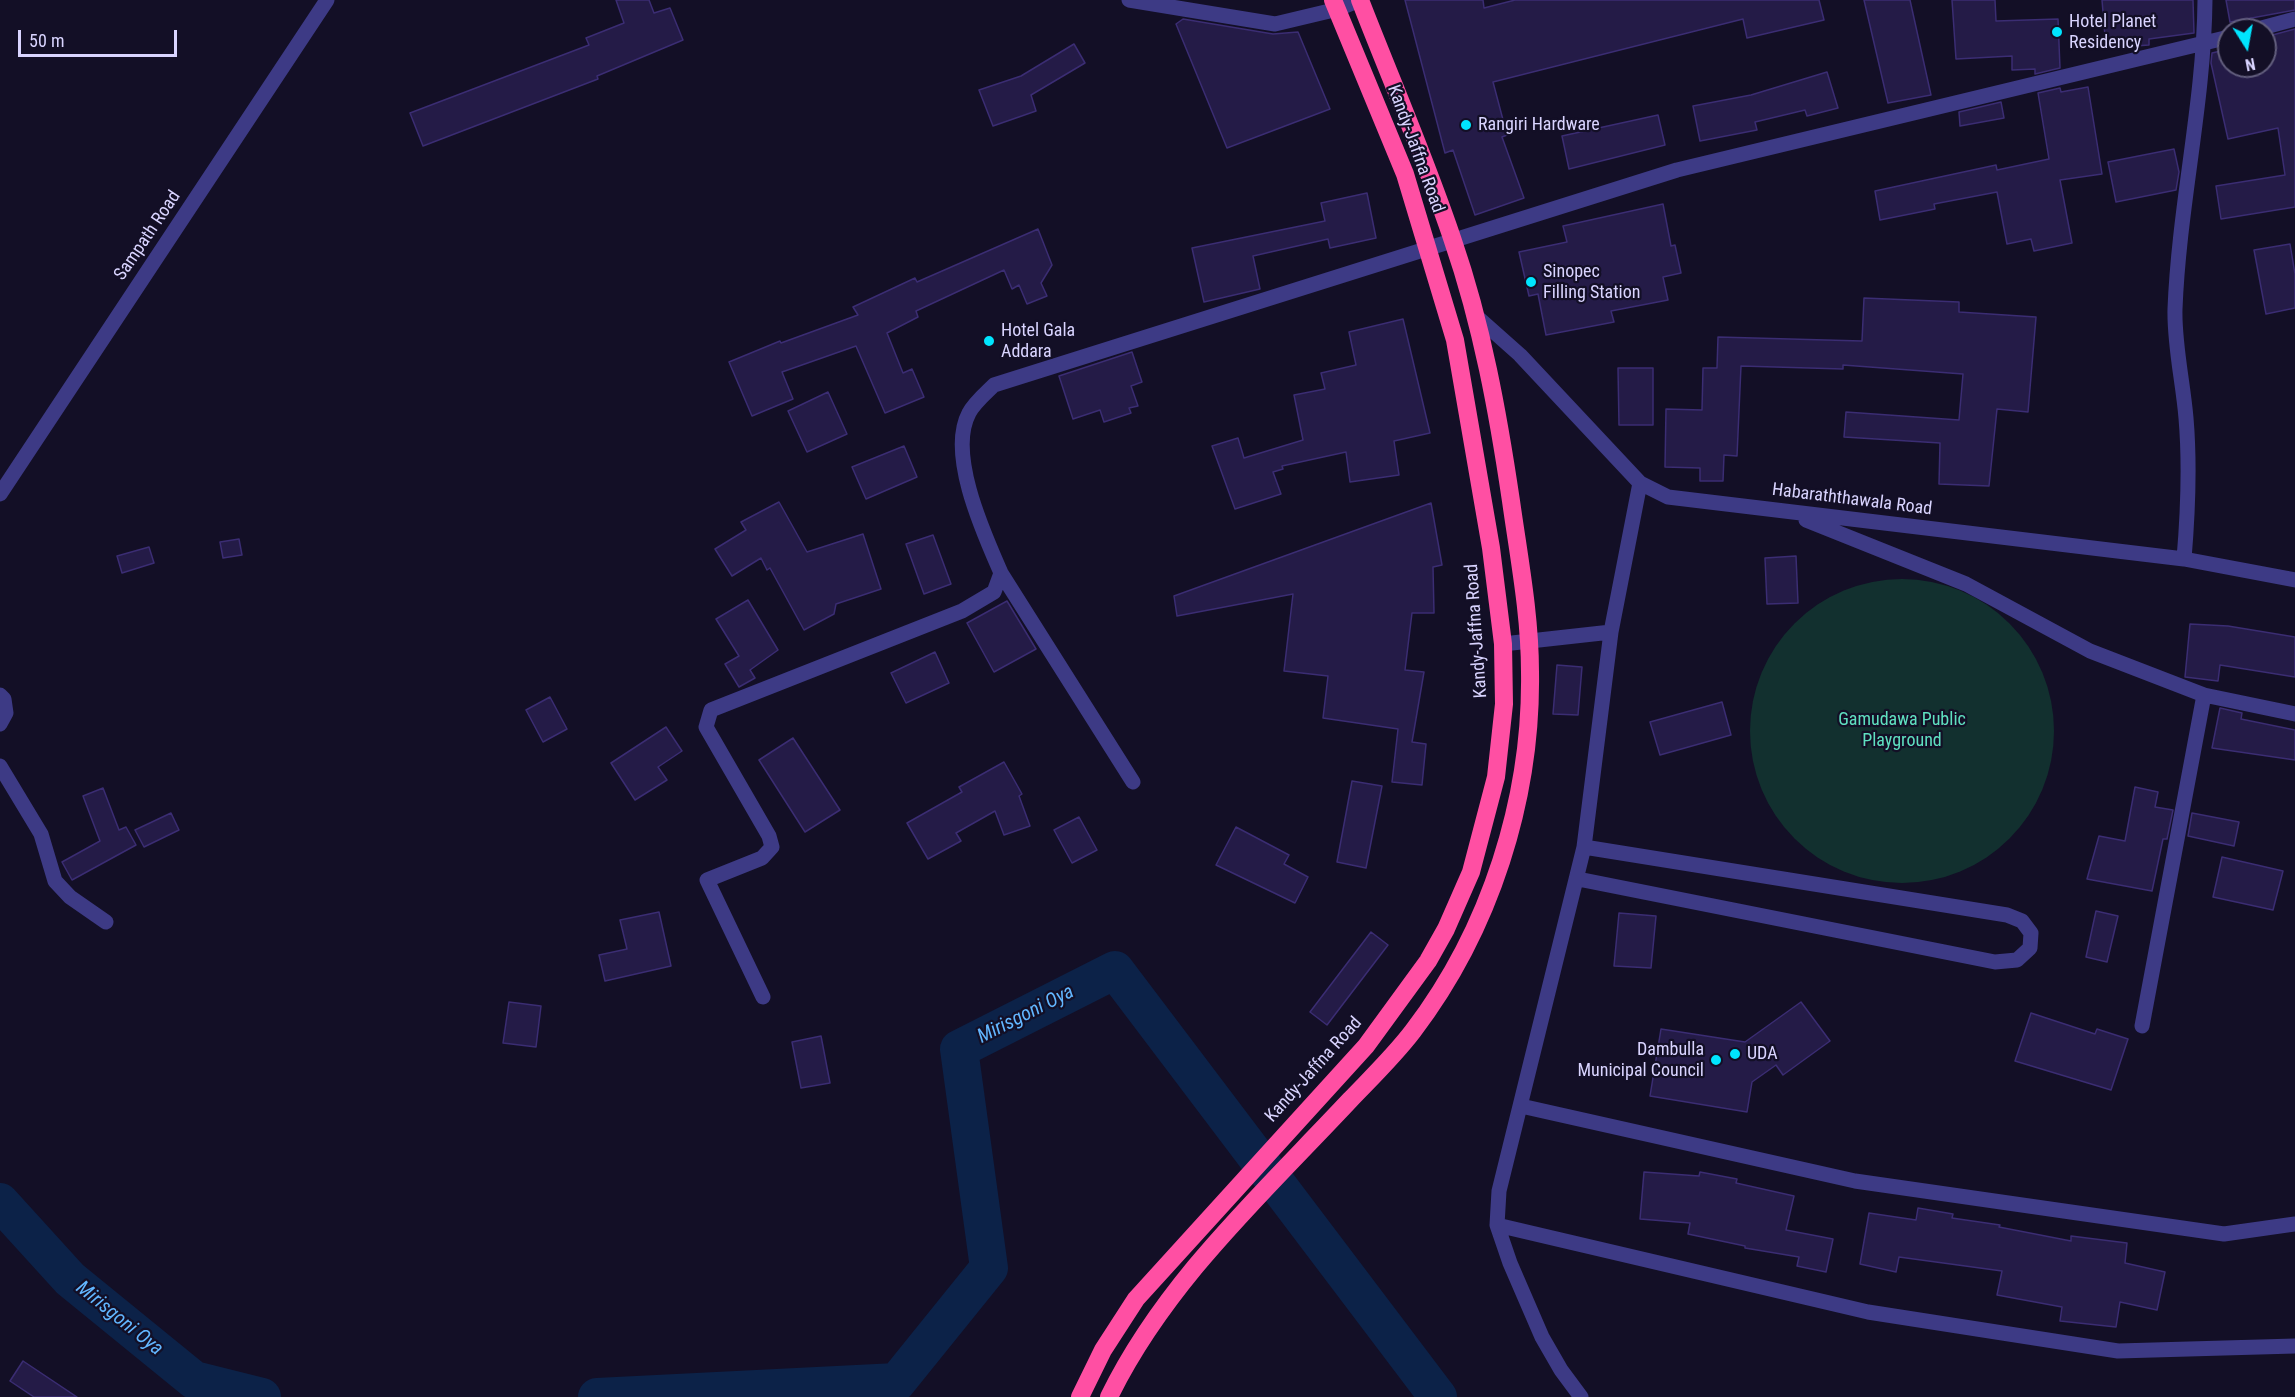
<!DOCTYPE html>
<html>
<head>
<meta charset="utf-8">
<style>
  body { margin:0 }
  #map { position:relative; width:2295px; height:1397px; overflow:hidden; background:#130f26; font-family:"Roboto Condensed",sans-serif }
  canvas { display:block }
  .north { position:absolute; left:2217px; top:18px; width:60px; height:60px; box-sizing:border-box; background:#130f26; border:2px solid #625e7d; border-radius:50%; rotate:169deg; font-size:16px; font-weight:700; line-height:24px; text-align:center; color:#d9d4ff }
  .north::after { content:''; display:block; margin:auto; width:21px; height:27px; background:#00e5ff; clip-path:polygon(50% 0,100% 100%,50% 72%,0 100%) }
  .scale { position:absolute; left:18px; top:30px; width:159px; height:27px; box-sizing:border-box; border:3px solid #d9d4ff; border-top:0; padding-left:8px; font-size:18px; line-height:21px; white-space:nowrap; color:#d9d4ff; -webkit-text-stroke:4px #130f26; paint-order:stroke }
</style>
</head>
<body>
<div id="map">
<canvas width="2295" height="1397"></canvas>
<div class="north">N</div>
<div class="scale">50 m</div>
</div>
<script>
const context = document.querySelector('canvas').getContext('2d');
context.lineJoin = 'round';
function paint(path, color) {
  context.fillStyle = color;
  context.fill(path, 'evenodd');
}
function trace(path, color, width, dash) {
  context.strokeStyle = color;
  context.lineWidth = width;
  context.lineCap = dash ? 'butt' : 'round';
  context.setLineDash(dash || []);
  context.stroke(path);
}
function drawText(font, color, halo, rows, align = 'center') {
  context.font = font + ' "Roboto Condensed",sans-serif';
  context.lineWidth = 4.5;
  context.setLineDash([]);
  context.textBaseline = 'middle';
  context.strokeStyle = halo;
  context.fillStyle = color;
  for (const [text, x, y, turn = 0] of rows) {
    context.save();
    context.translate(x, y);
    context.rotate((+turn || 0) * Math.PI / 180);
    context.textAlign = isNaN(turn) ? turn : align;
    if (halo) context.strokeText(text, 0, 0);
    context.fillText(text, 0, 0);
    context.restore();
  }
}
const green = new Path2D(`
  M1750 731a152 152 0 1 1 304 0a152 152 0 1 1-304 0Z`);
const river = new Path2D(`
  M0,1202L70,1279L194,1380L262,1397
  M597,1397L897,1382L989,1268L959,1049L1115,970L1438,1397`);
const building = new Path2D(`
  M616,0H649L654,13L670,8L683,40L597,76L598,79L423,146L410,113L589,45L586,38L624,23Z
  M1405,0H1483L1484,8L1515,0H1819L1824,20L1747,38L1743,19L1493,82L1507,135L1502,137L1524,198L1475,215L1453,150L1445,153Z
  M1864,0H1910L1931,95L1888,103Z
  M1952,0H1995L1996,21L2058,19L2060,68L2035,74V69L2012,70V56L1956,59Z
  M2102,0H2193L2194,33L2149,39V45L2106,48Z
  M2226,0H2295V10L2230,22Z
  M1183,19L1273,34L1298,32L1330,109L1227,148L1176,24Z
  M2295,29V207L2221,219L2216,186L2285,175L2278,128L2228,139L2211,63L2212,53L2229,49V66H2265V37Z
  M1074,44L1085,63L1031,95L1036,111L993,126L979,90L1021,76Z
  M1827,72L1838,108L1807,116L1805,110L1755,122L1757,130L1700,141L1693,106L1751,95Z
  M2088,87L2102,174L2060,180L2072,243L2034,251L2031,239L2007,244L1997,192L1934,204L1935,209L1880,220L1875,191L1996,165L1997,170L2049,159L2038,93L2060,88L2061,92Z
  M2001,102L2004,118L1960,126L1959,112Z
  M1658,115L1665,145L1569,169L1562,136Z
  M2174,149L2179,172L2176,190L2116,202L2108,162Z
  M1367,193L1376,238L1330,248L1328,239L1253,256L1260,289L1204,302L1192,248L1325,221L1321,203Z
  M1663,204L1671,246L1675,245L1681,273L1663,277L1668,300L1611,311L1614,322L1546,335L1538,294L1529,296L1519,252L1567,242L1563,226Z
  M1038,229L1052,265L1041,283L1047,296L1027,304L1019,285L1012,289L1004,270L916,311L918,317L887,333L903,373L912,369L924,397L885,413L856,346L782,372L793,399L752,416L729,362L780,341L781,343L858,315L853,307L915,278L917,282Z
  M2290,244L2295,274V308L2266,314L2254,250Z
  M1864,298L1959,302V312L2036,317L2028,412L1997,409L1989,486L1939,484L1940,443L1844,437L1846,412L1959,420L1963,374L1843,365V369L1741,366L1737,456L1724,455L1723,481H1700V468L1665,467L1666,409L1702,410L1703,368H1717L1718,337L1862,341Z
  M1403,319L1430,433L1394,441L1399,475L1350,482L1346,452L1282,466L1283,469L1273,472L1281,494L1235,509L1212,446L1238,438L1244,458L1303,440L1294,395L1325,389L1321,373L1356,365L1349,332Z
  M1132,352L1142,382L1131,386L1138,406L1129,408L1131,413L1104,422L1100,410L1073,419L1059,376Z
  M1618,368H1653V425H1619Z
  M828,392L847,434L807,452L788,411Z
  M904,446L917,477L866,499L852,467Z
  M779,502L807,552L863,534L881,589L836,604L834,614L804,630L770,568L767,570L761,558L732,576L715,549L746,530L741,522Z
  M1431,503L1442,565L1433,567L1434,613H1412L1405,670L1424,672L1412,742L1426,744L1422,785L1392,782L1398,729L1323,718L1328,676L1284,671L1293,594L1177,616L1174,596Z
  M933,535L951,584L924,594L906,544Z
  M239,539L242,555L223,558L220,542Z
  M149,547L154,563L122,573L117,556Z
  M1796,556L1798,603L1767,604L1765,558Z
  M748,600L778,650L750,670L755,678L739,687L725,664L739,656L716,619Z
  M1007,601L1036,649L994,672L967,623Z
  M2190,624L2228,626L2295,637V677L2220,665L2218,681L2185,677Z
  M935,652L949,683L906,703L891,673Z
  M1557,665L1582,667L1578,715L1553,714Z
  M550,697L567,729L543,742L526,710Z
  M1722,702L1731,735L1660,755L1650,722Z
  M2220,708L2242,713L2241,719L2295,730V760L2212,748Z
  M666,727L682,751L658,767L667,780L635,800L611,763Z
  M793,738L840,810L805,832L759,760Z
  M1004,762L1022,794L1019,796L1030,826L1004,835L995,811L956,833L961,841L928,859L907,823L962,792L959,787Z
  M1352,781L1382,786L1366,868L1337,862Z
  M2135,787L2158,792L2155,807L2173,810L2167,839H2163L2152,891L2087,879L2099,836L2125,841Z
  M103,788L119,830L126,827L136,845L72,880L62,862L100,841L83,796Z
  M171,813L179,830L144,847L135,830Z
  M2192,813L2239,822L2234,846L2188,836Z
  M1079,817L1097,850L1072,863L1054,830Z
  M1236,827L1289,855L1284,864L1308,877L1295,903L1216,865Z
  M2222,857L2283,871L2273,910L2213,897Z
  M2096,911L2118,916L2107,962L2086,957Z
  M659,912L671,966L605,981L599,955L627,949L620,920Z
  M1619,913L1656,916L1651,968L1614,966Z
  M1371,932L1388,945L1327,1025L1310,1012Z
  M509,1002L541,1006L536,1047L503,1043Z
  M1801,1002L1830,1041L1783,1075L1776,1065L1752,1082L1747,1112L1650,1096L1661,1029L1745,1042Z
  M2031,1013L2095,1034L2097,1029L2128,1039L2111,1090L2015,1061Z
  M821,1036L830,1083L801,1088L792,1042Z
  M1644,1172L1699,1176L1700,1172L1737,1179L1736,1183L1794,1196L1786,1230L1833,1239L1826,1272L1797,1266L1799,1257L1745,1248V1246L1688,1234L1690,1223L1640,1219Z
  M1918,1208L1953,1214L1952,1218L2000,1225L1999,1227L2071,1241V1236L2127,1243L2125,1263L2165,1272L2157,1310L2120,1302L2116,1327L2060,1321L2062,1307L1997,1295L2002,1271L1899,1257L1896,1272L1860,1264L1869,1213L1916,1220Z
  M23,1361L77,1397H34L10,1381Z`);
const minor = new Path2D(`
  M1129,0L1275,24L1338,9L1359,0
  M2254,30L2295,19
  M1475,315L1520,355L1640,483L1668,497L2184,559L2295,580
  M0,494L327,0
  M1806,520L1966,584L2090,651L2204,695L2295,714
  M2184,559C2188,512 2190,465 2186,418C2183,382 2174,344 2175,309C2179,205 2204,104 2205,0
  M1001,573L1133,782
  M1503,644L1611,632
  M0,695L4,699L6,713L0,724
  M0,766L41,834L55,881L70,897L106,922
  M1578,879L1995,962L2017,960L2030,948L2031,933L2022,921L2007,915L1584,847
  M763,997L707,880L762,858L772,847L769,836L706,727L711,710L962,611L994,592L1001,573C984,534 947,454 969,413C974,403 986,393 994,385L1677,170L2229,37
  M2142,1026L2204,695
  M1521,1106L1855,1181L2224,1234L2295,1224
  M1497,1225L1868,1312L2118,1351L2295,1346
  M1581,1397L1561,1370L1542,1337L1510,1263L1497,1225L1499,1191L1584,847L1611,632L1640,483`);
const highway = new Path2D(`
  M1080,1397L1103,1350L1136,1299L1366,1046L1428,961L1446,929L1471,872L1496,777L1504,704L1503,644L1491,548L1455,340L1405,174L1333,0
  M1109,1397C1165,1282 1263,1193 1350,1100C1371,1078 1394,1056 1413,1031C1490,930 1532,799 1530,672C1530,615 1519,558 1511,501C1498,413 1482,325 1453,241C1426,160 1391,80 1360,0`);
const markers = [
  [2057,32,6,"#00e5ff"],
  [1466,125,6,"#00e5ff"],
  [1531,282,6,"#00e5ff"],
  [989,341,6,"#00e5ff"],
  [1735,1054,6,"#00e5ff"],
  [1716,1060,6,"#00e5ff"]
];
const poiNames = [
  ["Hotel Planet",2069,22],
  ["Residency",2069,43],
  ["Rangiri Hardware",1478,125],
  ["Sinopec",1543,272],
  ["Filling Station",1543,293],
  ["Hotel Gala",1001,331],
  ["Addara",1001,352],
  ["Dambulla",1704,1050,"right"],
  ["Municipal Council",1704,1071,"right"],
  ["UDA",1747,1054]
];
const streetNames = [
  ["Kandy-Jaffna Road",1415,149,70],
  ["Sampath Road",148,236,-56],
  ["Habaraththawala Road",1852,500,7],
  ["Kandy-Jaffna Road",1477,631,-94],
  ["Kandy-Jaffna Road",1314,1070,-48]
];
const parkNames = [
  ["Gamudawa Public",1902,720],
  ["Playground",1902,741]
];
const waterNames = [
  ["Mirisgoni Oya",1026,1015,-27],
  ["Mirisgoni Oya",119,1319,39]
];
paint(green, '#12302f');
trace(river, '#0c2248', 38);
paint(building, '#241b47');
trace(building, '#3b2d73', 1.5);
trace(minor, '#3d3a85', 15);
trace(highway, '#ff4fa3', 18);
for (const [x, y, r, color] of markers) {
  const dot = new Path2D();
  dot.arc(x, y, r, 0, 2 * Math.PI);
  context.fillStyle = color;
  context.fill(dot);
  trace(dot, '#130f26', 2);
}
drawText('18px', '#d9d4ff', '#130f26', poiNames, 'left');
drawText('18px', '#d9d4ff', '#130f26', streetNames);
drawText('18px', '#5fe0c0', '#130f26', parkNames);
drawText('italic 20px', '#62b6ff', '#130f26', waterNames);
</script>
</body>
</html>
